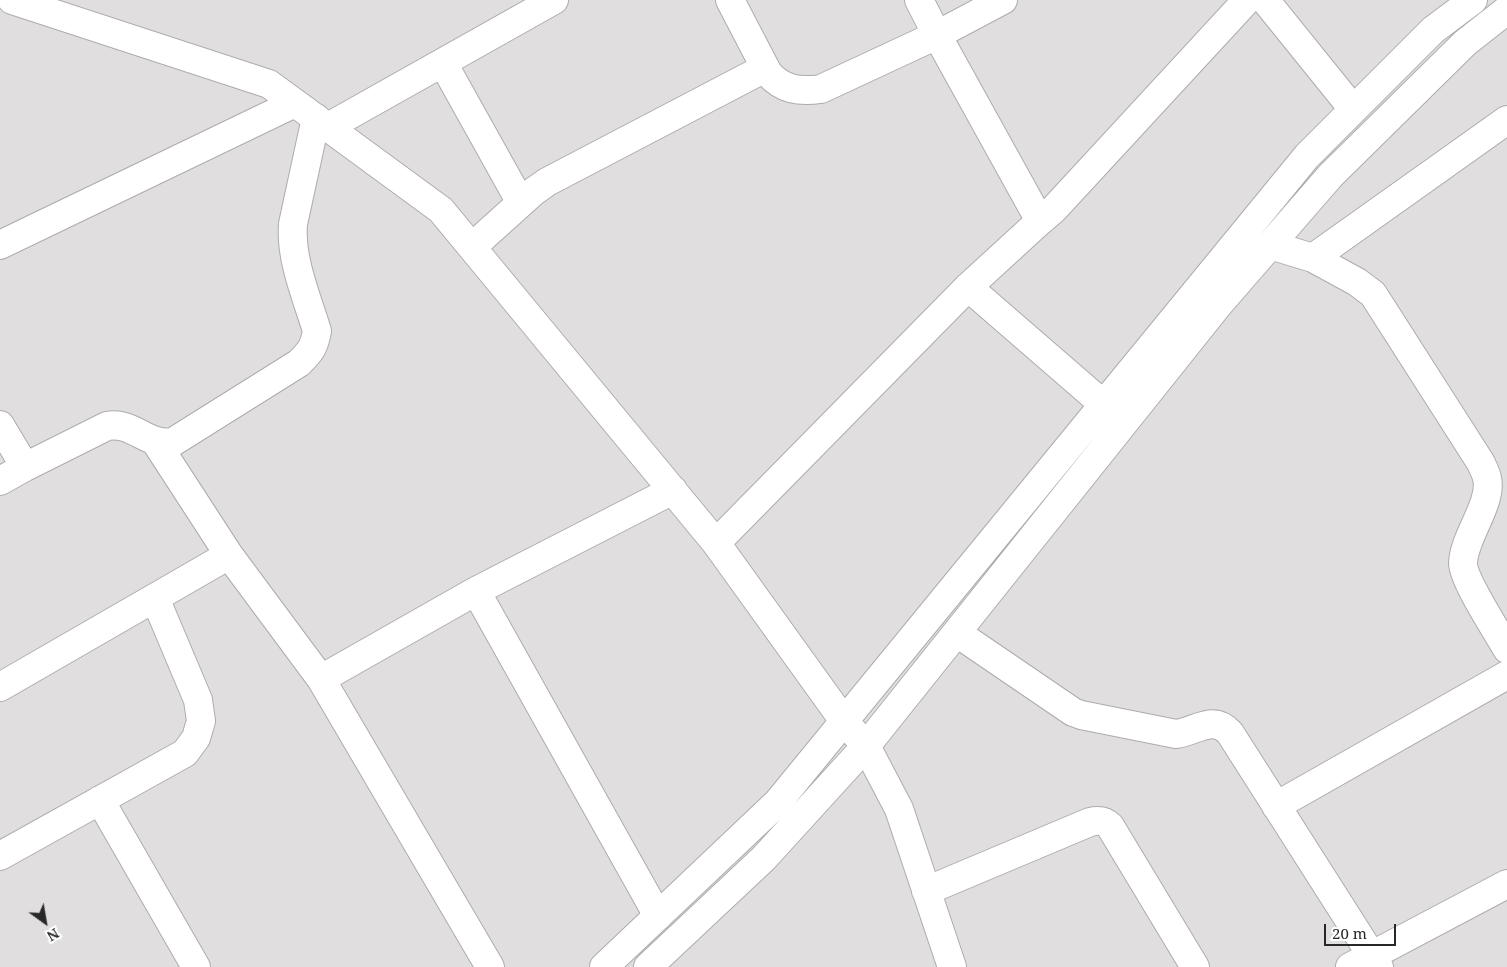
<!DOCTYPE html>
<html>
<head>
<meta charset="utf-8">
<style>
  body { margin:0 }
  #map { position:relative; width:1507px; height:967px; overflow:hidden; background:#e1dee0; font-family:"Noto Serif",serif }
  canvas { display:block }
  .north { position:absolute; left:20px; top:897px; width:50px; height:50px; -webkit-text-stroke:4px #fff; paint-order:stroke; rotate:148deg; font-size:14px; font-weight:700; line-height:20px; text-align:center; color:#292829 }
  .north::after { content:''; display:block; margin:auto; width:18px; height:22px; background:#292829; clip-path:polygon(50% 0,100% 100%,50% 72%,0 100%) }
  .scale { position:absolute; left:1324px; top:924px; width:72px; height:22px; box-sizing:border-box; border:2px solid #292829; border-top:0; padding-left:6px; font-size:15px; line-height:18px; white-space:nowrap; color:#292829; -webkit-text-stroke:4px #fff; paint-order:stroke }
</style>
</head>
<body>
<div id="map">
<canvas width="1507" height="967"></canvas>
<div class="north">N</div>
<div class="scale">20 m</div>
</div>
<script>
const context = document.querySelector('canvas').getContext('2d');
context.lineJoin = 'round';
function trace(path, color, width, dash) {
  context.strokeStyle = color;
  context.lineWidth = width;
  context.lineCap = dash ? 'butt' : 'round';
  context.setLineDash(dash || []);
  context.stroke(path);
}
const minor = new Path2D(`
  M12,0L269,84L441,210L716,543L844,721L866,746L899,809L952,967
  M730,0L768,73C783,90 799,92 821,89L937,35L1003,0
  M1265,0L1353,109
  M443,63L521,203
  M328,127L554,0
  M1040,221L1054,209L1247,0
  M0,245L295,103
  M1270,245L1313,258L1357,282L1373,294L1481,463C1483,468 1486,473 1487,478C1493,503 1464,536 1463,563C1463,580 1497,631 1507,649
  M472,247L533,192L547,182L765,68
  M1313,258L1507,120
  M968,287L1103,404
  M0,425L25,467
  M155,441L229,555
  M0,481L25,467L107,426C133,421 148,447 173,442L299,363C310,352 314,348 317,331C307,298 290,259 293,224L316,118
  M716,543L968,287L1040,221L937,35L919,0
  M476,591L658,916
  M957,633L1073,712L1081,715L1176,734C1197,731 1213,714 1230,733L1379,967
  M321,679L490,967
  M0,687L229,555L321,679L476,591L673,490
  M100,800L196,967
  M1276,806L1507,675
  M0,856L185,753L196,738L201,721L198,700L155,598
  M926,891L1090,822C1098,820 1104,820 1110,826L1195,967
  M1350,967L1507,884`);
const major = new Path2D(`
  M604,967L777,803L1307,156L1433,30L1473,0
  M648,967L764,858L866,746L1219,304L1331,175L1465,43L1507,10`);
trace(minor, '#aeabad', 30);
trace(major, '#aeabad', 30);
trace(minor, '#fff', 28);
trace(major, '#fff', 28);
</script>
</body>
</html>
